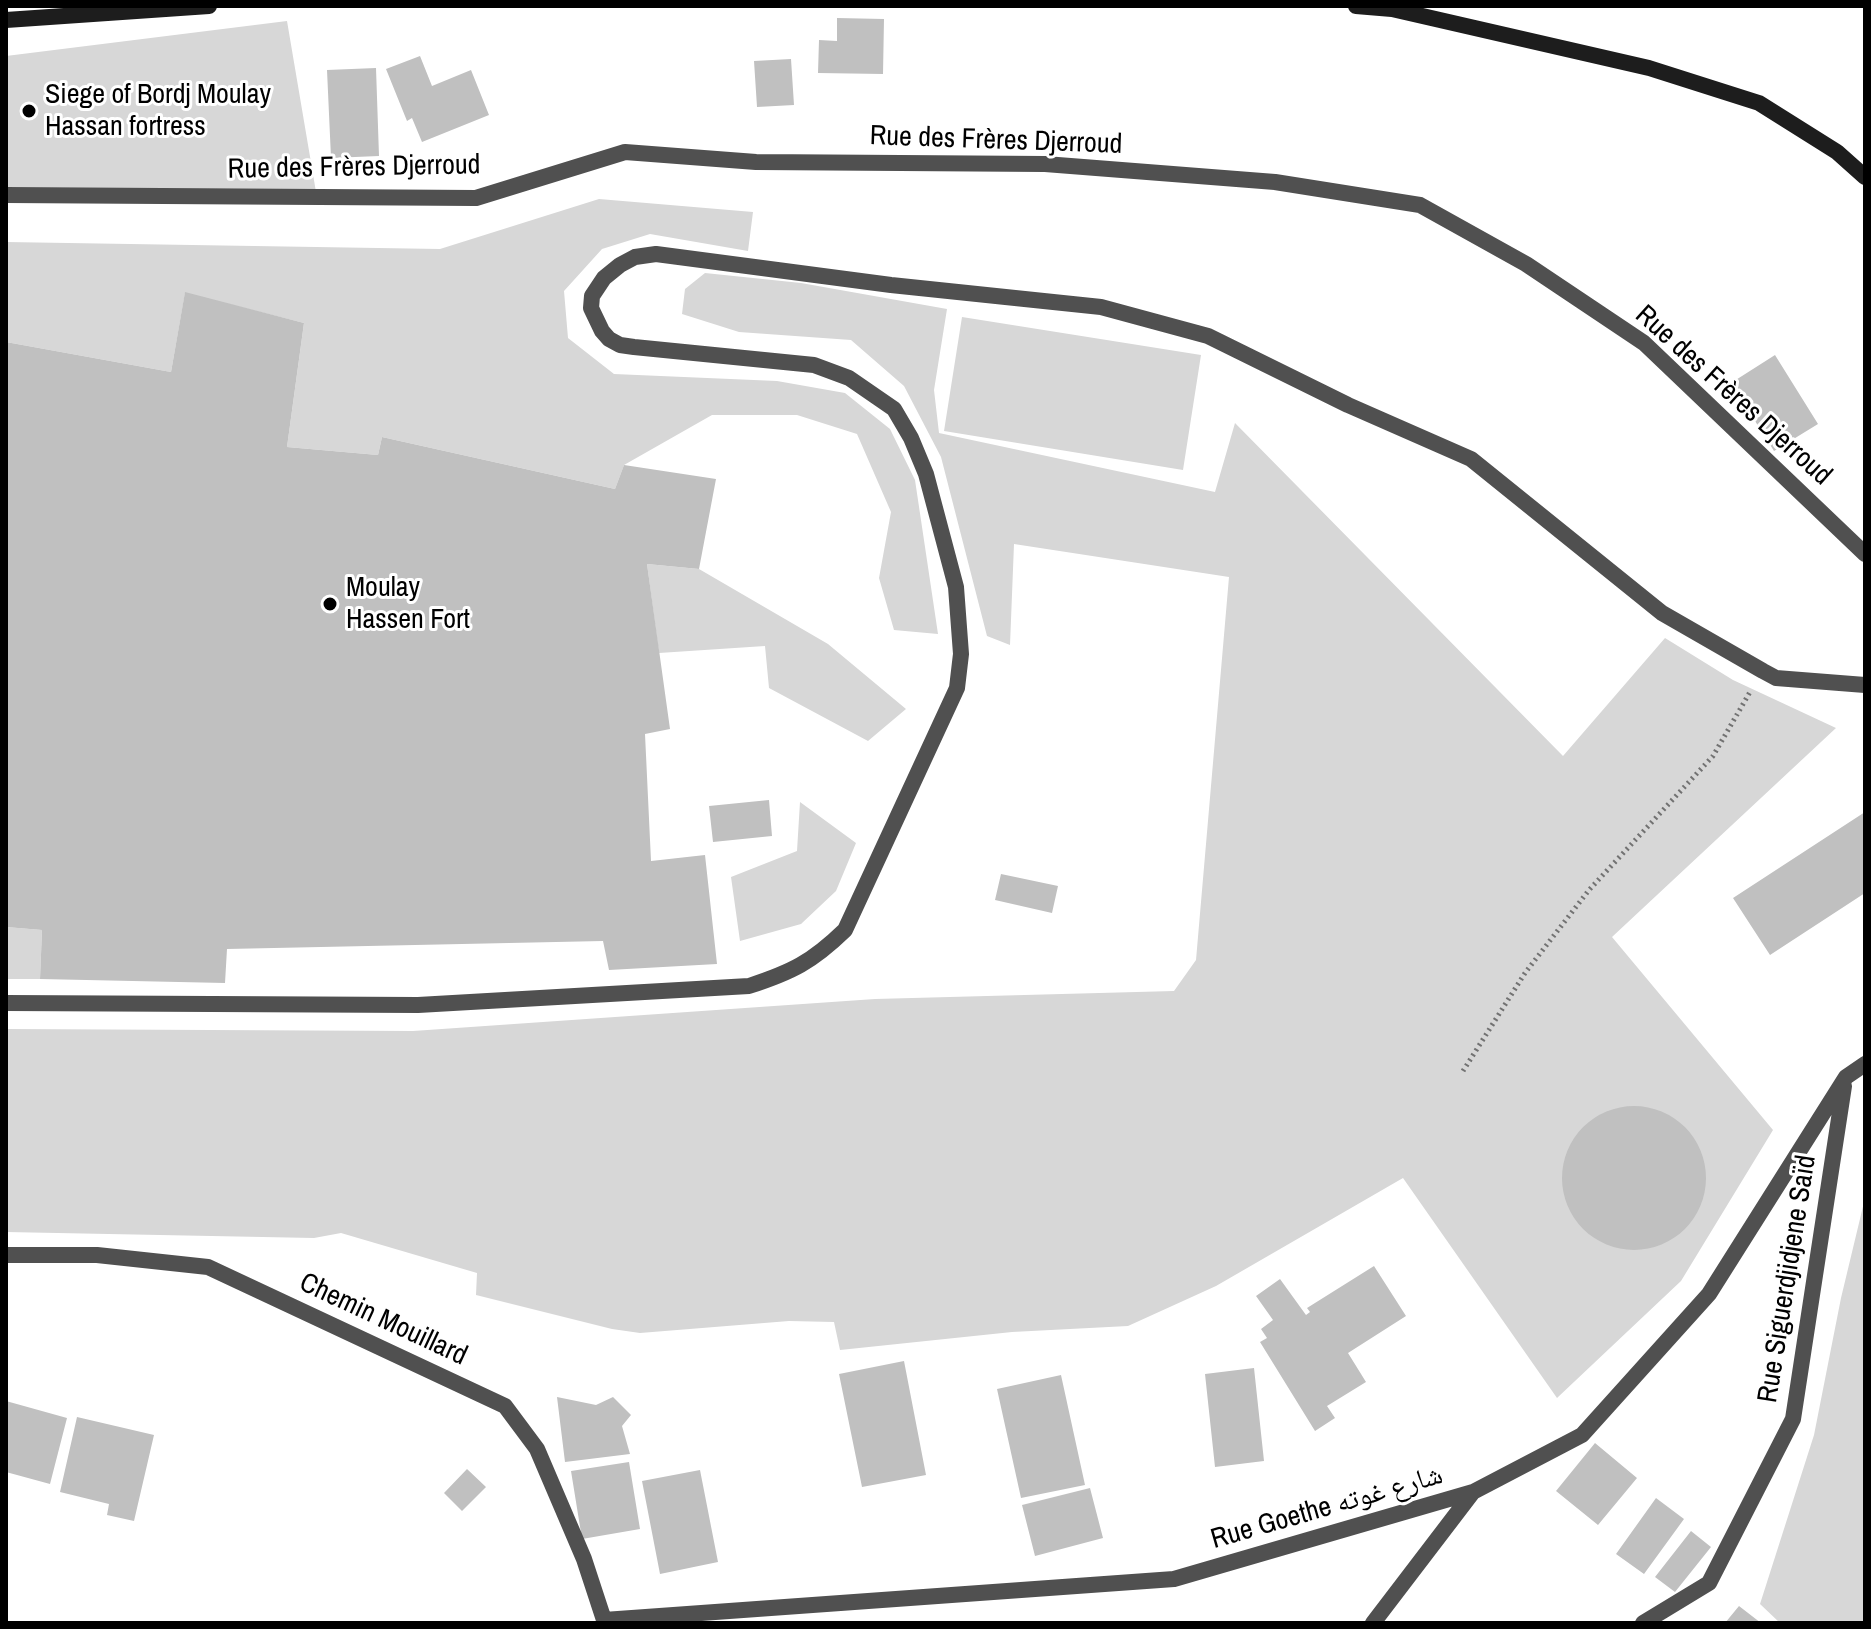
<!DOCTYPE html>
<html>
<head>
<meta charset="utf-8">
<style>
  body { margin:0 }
  #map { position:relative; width:1871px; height:1629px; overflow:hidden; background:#fff; font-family:"Archivo Narrow",sans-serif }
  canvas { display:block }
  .frame { position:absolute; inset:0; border:8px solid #000; pointer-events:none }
</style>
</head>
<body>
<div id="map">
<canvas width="1871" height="1629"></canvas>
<div class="frame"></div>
</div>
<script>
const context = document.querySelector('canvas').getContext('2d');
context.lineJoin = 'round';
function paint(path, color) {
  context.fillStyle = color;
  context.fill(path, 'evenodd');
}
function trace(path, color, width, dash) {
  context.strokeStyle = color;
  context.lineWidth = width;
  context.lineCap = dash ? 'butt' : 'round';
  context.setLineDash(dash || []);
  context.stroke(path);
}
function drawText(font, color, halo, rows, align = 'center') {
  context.font = font + ' "Archivo Narrow","Noto Naskh Arabic",sans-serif';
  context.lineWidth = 6;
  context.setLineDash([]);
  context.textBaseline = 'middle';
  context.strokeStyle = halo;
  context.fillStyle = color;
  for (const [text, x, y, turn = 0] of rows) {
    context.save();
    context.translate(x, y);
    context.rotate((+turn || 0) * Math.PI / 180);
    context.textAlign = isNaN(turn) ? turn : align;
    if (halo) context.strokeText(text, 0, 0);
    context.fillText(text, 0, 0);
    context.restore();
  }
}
const green = new Path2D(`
  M287,21L316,192L6,197V56Z
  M599,199L753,212L748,251L650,234L602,249L564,291L568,338L614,374L777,381L845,393L890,429L915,480L938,634L894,630L879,578L891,512L857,434L797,415H712L624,465L615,489L382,437L378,455L287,447L304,323L185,293L171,372L6,342V242L440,249Z
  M705,273L801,283L947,309L934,390L939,433L1215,492L1235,423L1563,756L1665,638L1733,680L1836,728L1612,937L1773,1130L1681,1281L1557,1398L1403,1178L1216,1286L1128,1326L1012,1332L840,1350L834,1322L789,1321L640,1333L612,1329L476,1295L477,1273L341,1233L314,1238L6,1232V1029L413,1031L875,999L1174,991L1196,960L1229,577L1014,544L1010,645L987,636L941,457L904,386L851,340L739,332L682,314L685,289Z
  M962,317L1201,355L1183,470L944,431Z
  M647,564L699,569L828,644L906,709L868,741L769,688L765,646L659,653Z
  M800,802L856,843L836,891L801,924L740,941L731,877L797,851Z
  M6,927L42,930L40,979H6Z
  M1865,1198V1623H1780L1760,1604L1814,1435L1841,1298Z`);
const building = new Path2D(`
  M837,18L884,19L883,74L818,73L819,40L837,41Z
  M420,56L432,86L471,70L489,115L422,142L412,118L407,121L386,69Z
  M791,59L794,105L757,107L754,61Z
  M376,68L379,156L331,158L327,70Z
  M185,292L304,323L287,447L378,455L382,437L615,489L624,465L716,479L699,569L647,564L670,729L645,734L651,861L705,855L717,964L609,970L603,941L227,949L225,983L40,979L42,930L6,927V342L171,372Z
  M1775,355L1818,424L1774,451L1731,383Z
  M769,800L772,836L713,842L709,806Z
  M1865,812V893L1770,955L1733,898Z
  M1001,874L1058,886L1052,913L995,900Z
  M1562 1178a72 72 0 1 1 144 0a72 72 0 1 1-144 0Z
  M1374,1266L1406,1316L1348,1353L1366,1382L1327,1406L1335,1418L1315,1431L1260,1342L1267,1338L1261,1329L1273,1320L1256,1296L1280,1279L1306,1315L1310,1312L1307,1308Z
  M904,1361L926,1475L862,1487L839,1374Z
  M1254,1368L1264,1461L1215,1467L1205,1374Z
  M1061,1375L1085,1485L1021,1498L997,1389Z
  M557,1397L596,1405L613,1397L631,1415L622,1426L630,1454L565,1462Z
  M6,1401L67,1418L50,1484L6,1472Z
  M77,1417L154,1435L134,1521L107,1515L109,1504L60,1492Z
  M1595,1443L1637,1478L1598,1525L1556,1491Z
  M629,1462L640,1529L582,1539L571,1471Z
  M467,1469L486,1487L462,1511L444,1493Z
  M700,1470L718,1562L660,1574L642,1481Z
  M1090,1488L1103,1538L1035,1556L1022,1505Z
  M1656,1498L1684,1519L1644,1574L1616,1554Z
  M1691,1531L1711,1547L1675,1592L1655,1577Z
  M1739,1606L1761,1623H1725Z`);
const path = new Path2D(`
  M1463,1071L1525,973L1589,890L1713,756L1750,692`);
const minor = new Path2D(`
  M6,195L476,198L625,152L756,162L1045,164L1275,182L1420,205L1526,264L1644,343L1865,554
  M6,1003L418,1005L749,986C792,972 812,962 845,930L957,688L961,654L956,587L926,474L911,438L894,409L849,378L814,365L634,347L620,345L609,339L602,331L591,308L592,296L604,278L620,265L635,257L656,254L891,285L1101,307L1208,336L1348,405L1471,459L1662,613L1763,671L1776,678L1865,685
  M6,1255H97L208,1267L505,1406L537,1449L584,1559L604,1620L1174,1579L1473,1492L1582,1435L1709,1294L1846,1077L1865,1064
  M1373,1623L1473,1492
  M1643,1623L1709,1583L1793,1419L1844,1086`);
const secondary = new Path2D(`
  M1356,6L1392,9L1649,68L1759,103L1837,152L1865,177
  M6,20L209,6`);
const markers = [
  [29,111,8,"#000"],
  [330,604,8,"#000"]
];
const poiNames = [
  ["Siege of Bordj Moulay",45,95],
  ["Hassan fortress",45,127],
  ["Moulay",346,588],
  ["Hassen Fort",346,620]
];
const streetNames = [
  ["Rue des Frères Djerroud",996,141,2],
  ["Rue des Frères Djerroud",354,168,-1],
  ["Rue des Frères Djerroud",1733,396,42],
  ["Rue Siguerdjidjene Saïd",1788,1279,-81],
  ["Chemin Mouillard",383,1320,25],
  ["Rue Goethe شارع غوته",1327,1508,-16]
];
paint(green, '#d7d7d7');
paint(building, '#c0c0c0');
trace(path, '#727272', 5, [2, 4]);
trace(minor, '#505050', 16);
trace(secondary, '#1d1d1d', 16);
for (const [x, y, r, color] of markers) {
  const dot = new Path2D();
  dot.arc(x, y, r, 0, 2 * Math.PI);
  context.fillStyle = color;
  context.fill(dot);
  trace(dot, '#fff', 3);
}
drawText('28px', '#000', '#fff', poiNames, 'left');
drawText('28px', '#000', '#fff', streetNames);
</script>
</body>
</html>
